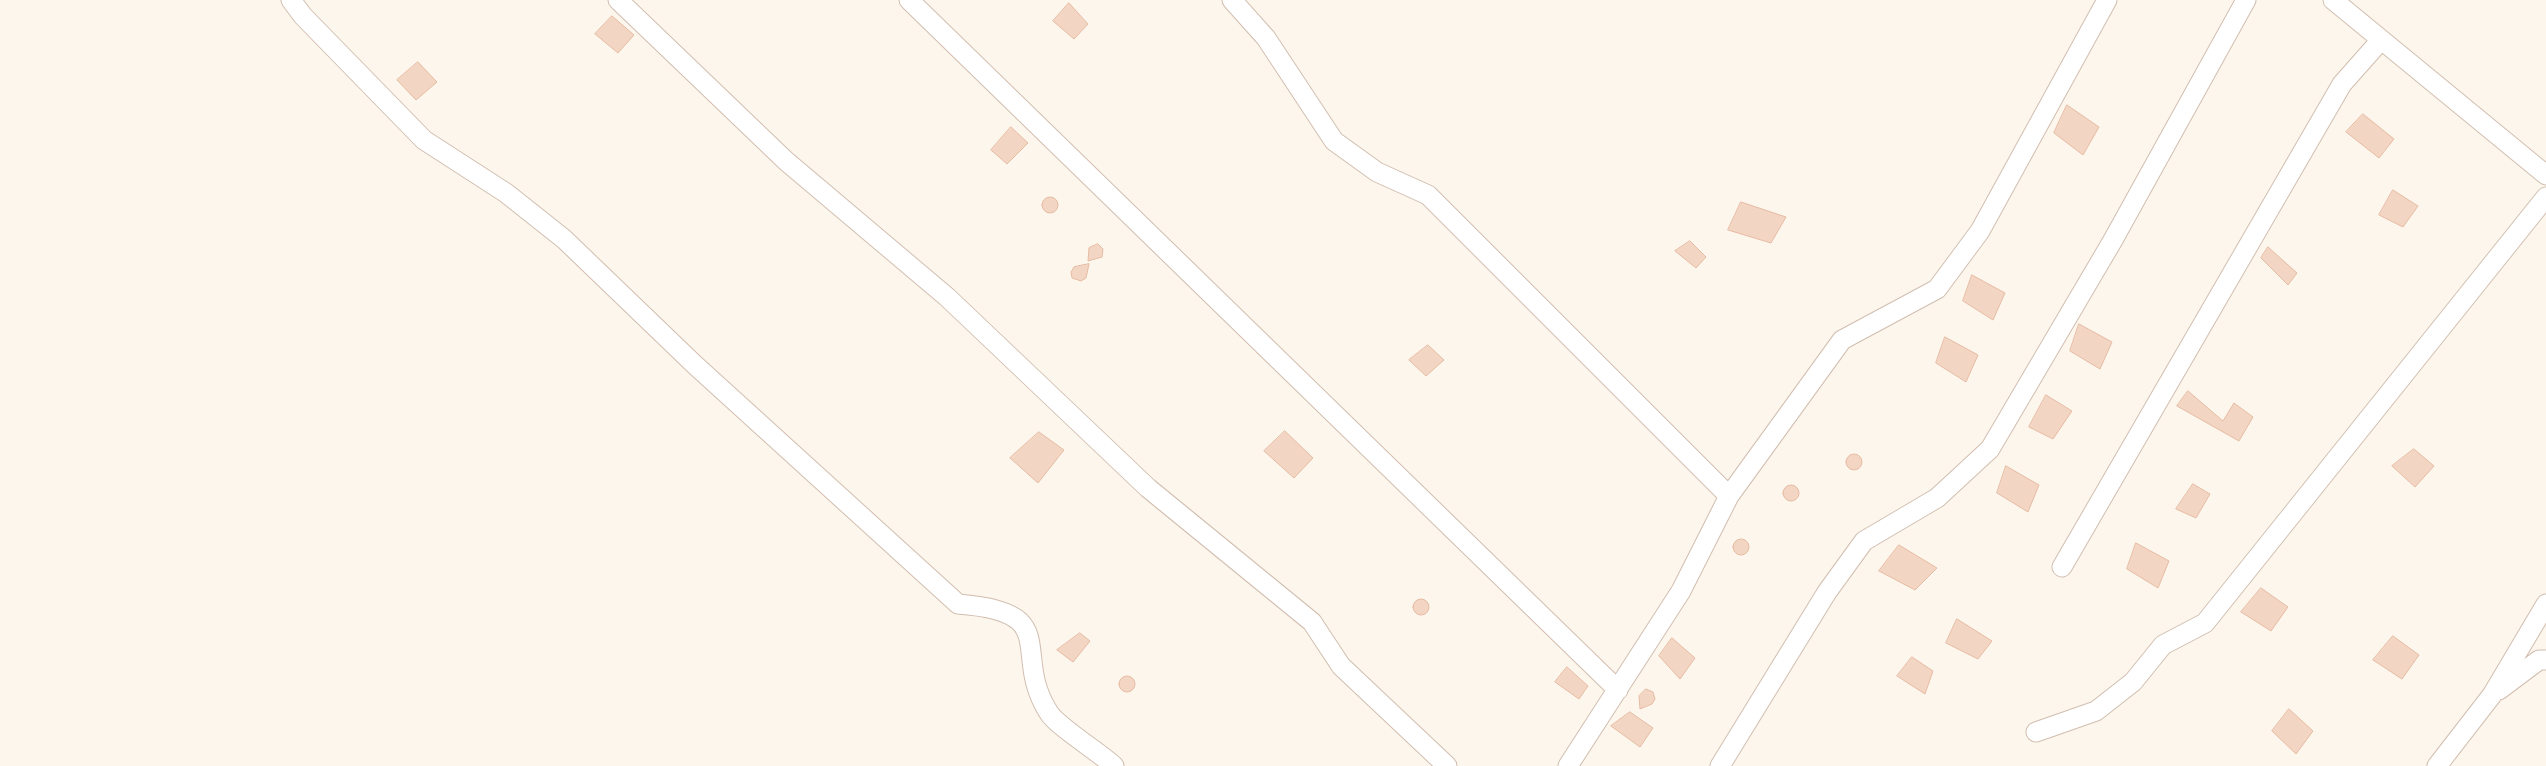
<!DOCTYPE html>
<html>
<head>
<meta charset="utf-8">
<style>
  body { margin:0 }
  canvas { display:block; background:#fdf6ec }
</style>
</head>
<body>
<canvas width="2546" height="766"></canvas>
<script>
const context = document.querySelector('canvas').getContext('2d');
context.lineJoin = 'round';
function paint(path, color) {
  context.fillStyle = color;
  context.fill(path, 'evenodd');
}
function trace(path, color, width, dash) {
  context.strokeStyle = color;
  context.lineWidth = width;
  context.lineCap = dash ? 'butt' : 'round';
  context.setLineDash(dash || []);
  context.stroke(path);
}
const building = new Path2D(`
  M1069,3L1088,24L1074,39L1053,21Z
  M612,16L634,35L618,53L595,34Z
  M418,62L437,82L416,100L397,80Z
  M2067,105L2099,127L2083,155L2054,133Z
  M2363,114L2394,139L2379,158L2346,132Z
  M1011,127L1028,143L1007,164L991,150Z
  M2393,190L2418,206L2403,227L2379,215Z
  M1042 205a8 8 0 1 1 16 0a8 8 0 1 1-16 0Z
  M1741,202L1786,217L1771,243L1728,230Z
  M1690,241L1706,257L1696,268L1675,251Z
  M1098,244L1103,249L1102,257L1088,261L1089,248Z
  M2268,247L2297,273L2288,285L2261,258Z
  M1089,264L1086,278L1081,281L1072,278L1071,272L1074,267Z
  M1972,275L2005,293L1993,320L1963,301Z
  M2079,324L2112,342L2100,369L2070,351Z
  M1945,337L1978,355L1966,382L1936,363Z
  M1428,345L1444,360L1426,376L1409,360Z
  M2188,391L2223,421L2234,403L2253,417L2239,441L2177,406Z
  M2046,395L2072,411L2053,439L2029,427Z
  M1285,431L1313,458L1294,478L1264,451Z
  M1039,432L1064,450L1038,483L1010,458Z
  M2414,449L2434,466L2415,487L2392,466Z
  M1846 462a8 8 0 1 1 16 0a8 8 0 1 1-16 0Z
  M2006,466L2039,485L2028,512L1997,493Z
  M2193,484L2210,494L2196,518L2176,509Z
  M1783 493a8 8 0 1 1 16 0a8 8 0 1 1-16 0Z
  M1733 547a8 8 0 1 1 16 0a8 8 0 1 1-16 0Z
  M2136,543L2169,561L2158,588L2127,569Z
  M1899,545L1937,568L1915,590L1879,571Z
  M2261,588L2288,607L2271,631L2241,612Z
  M1413 607a8 8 0 1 1 16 0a8 8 0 1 1-16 0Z
  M1957,619L1992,641L1978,659L1946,643Z
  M1080,633L1090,641L1073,662L1057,650Z
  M2393,636L2419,655L2402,679L2373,660Z
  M1672,638L1695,658L1680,679L1659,656Z
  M1912,657L1933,671L1925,694L1897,676Z
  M1567,667L1588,686L1579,699L1555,682Z
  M1119 684a8 8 0 1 1 16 0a8 8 0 1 1-16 0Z
  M1646,689L1653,692L1655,699L1652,704L1640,709L1639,696Z
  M2289,709L2313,731L2296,754L2272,731Z
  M1630,712L1653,728L1640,747L1611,726Z`);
const minor = new Path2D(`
  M291,0L303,16L424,140L506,193L564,239L695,365L958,604C1065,612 1010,653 1049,713C1058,727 1099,752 1114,766
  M618,0L786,161L947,297L1148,488L1312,622L1341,666L1447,766
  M909,0L1618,690
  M1232,0L1266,38L1334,141L1377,172L1428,195L1729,496
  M2333,0L2546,175
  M2062,567L2342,84L2381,40
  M2499,690L2539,660H2546
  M2036,732L2096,711L2133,682L2163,645L2205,623L2546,197
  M1568,766L1681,591L1729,496L1842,340L1937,289L1980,231L2107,0
  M1720,766L1827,592L1864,541L1937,498L1990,449L2113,240L2246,0
  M2437,766L2492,695L2546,604`);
paint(building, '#f3d5c3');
trace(building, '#e6bba3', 1);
trace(minor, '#d1beb0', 21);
trace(minor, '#fff', 19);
</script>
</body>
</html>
